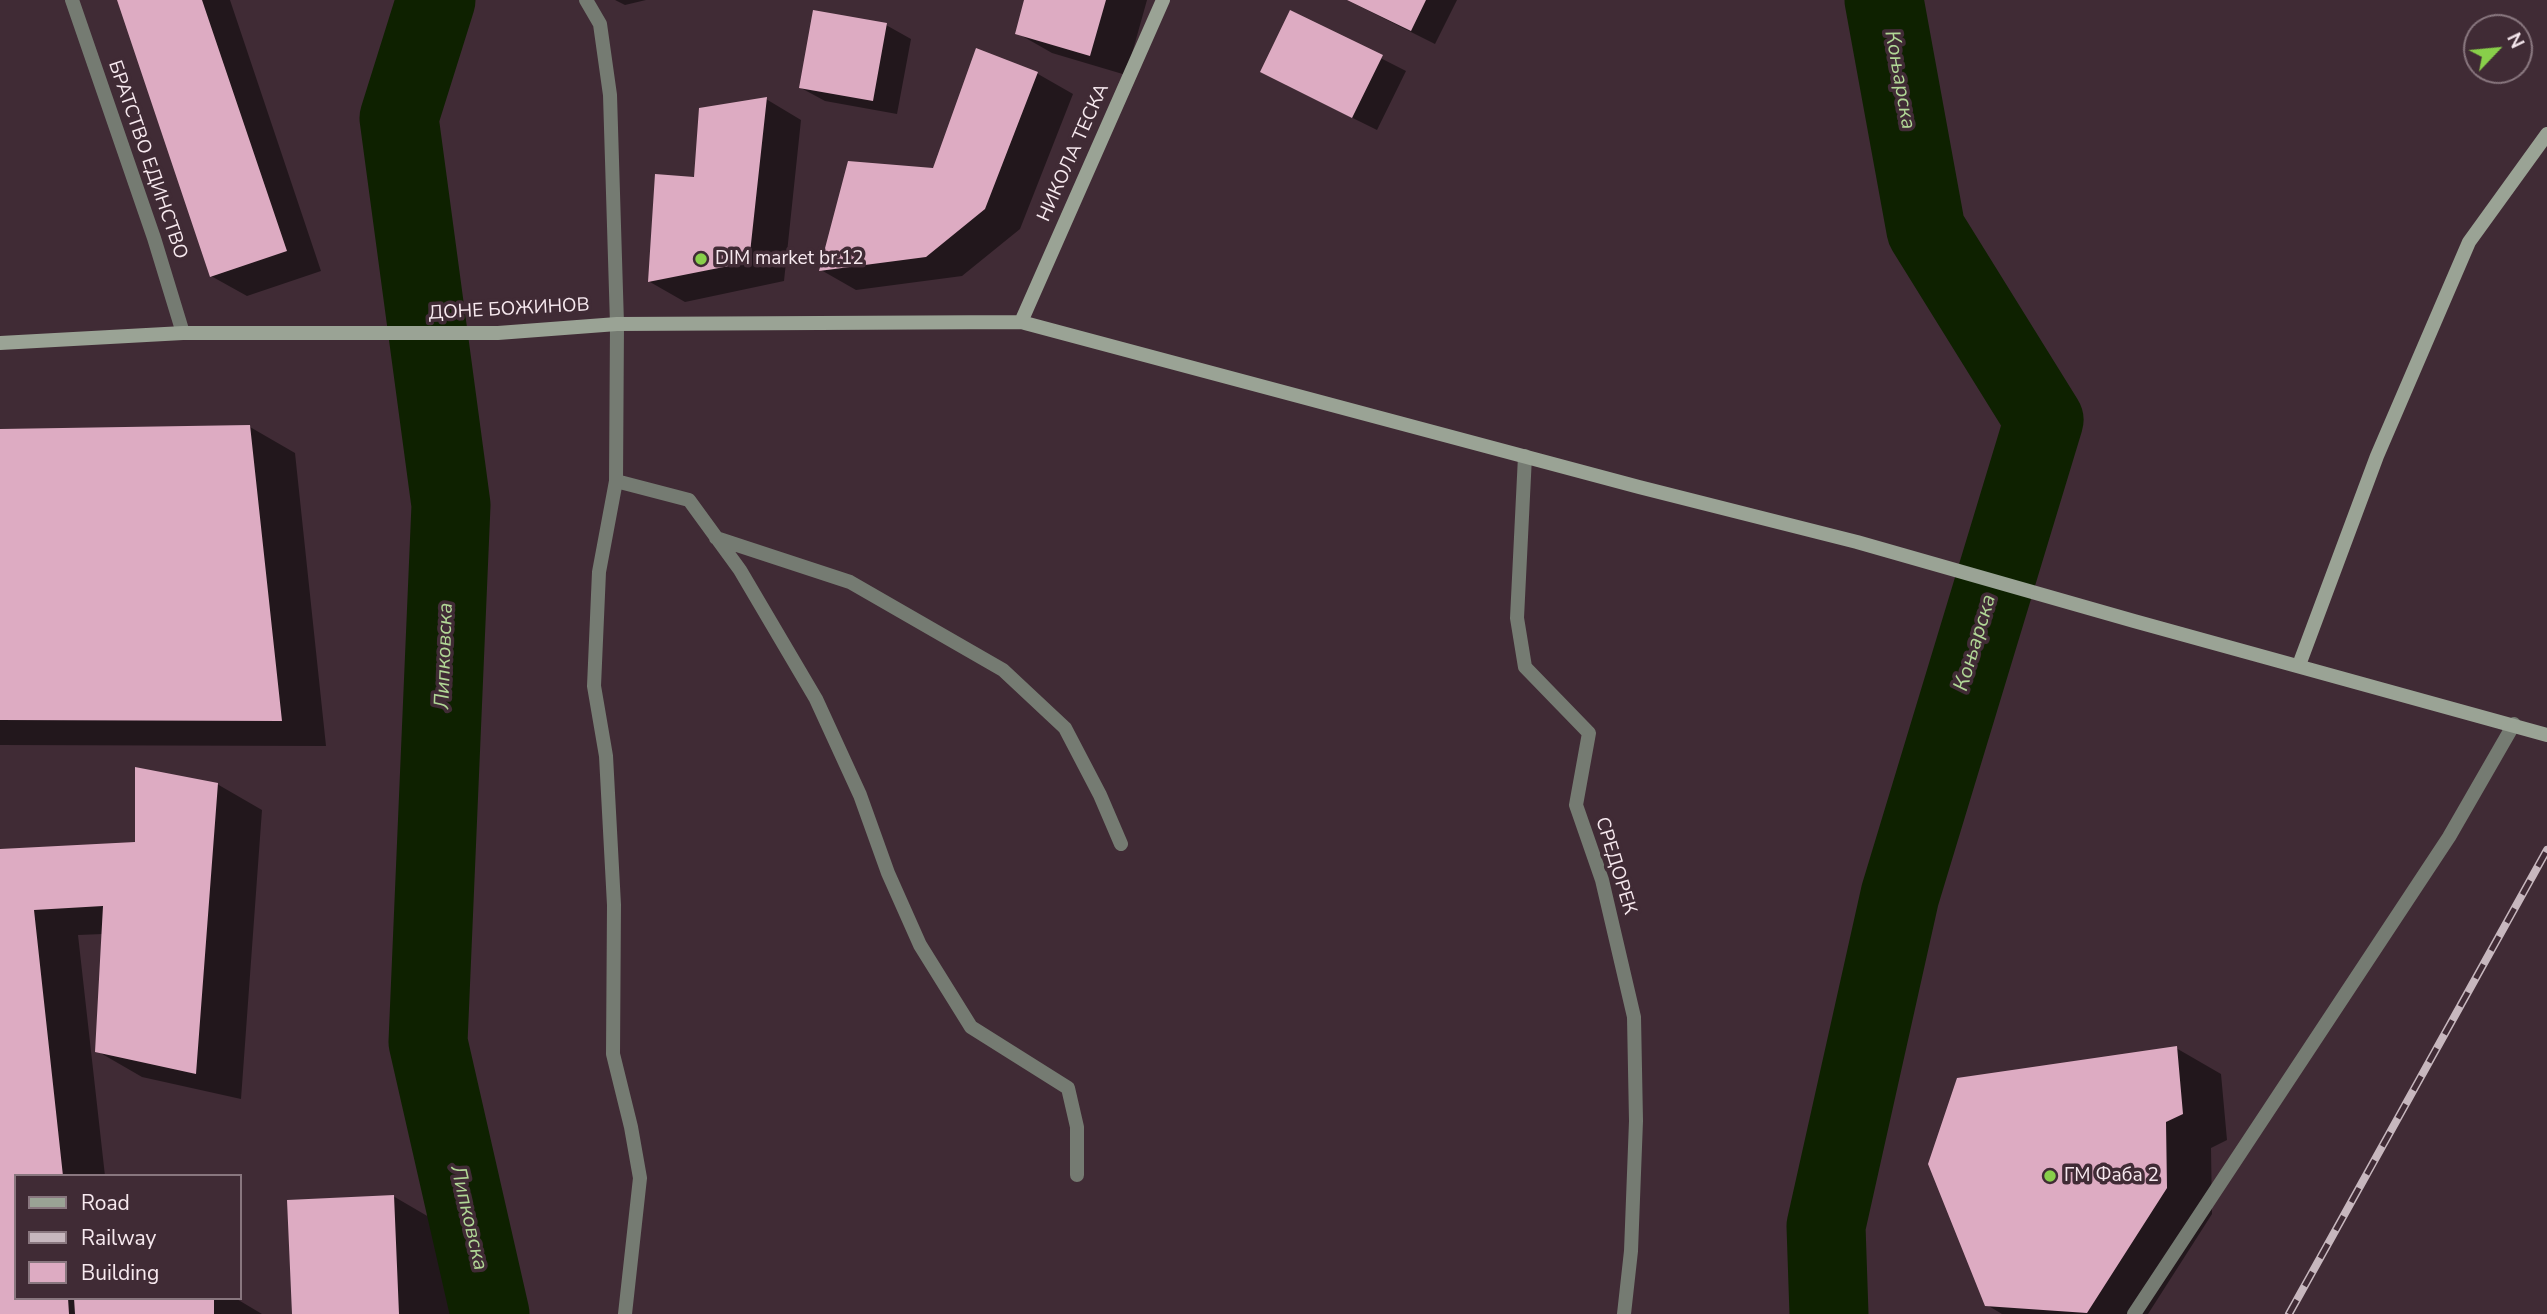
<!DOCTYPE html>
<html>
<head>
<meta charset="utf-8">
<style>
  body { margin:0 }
  #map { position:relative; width:2547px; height:1314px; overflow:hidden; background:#402b35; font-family:"Nunito Sans",sans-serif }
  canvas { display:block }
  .legend { position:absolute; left:14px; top:1174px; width:228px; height:126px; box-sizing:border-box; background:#402b35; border:2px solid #89777f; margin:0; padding:9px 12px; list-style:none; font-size:21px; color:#f7e9ef }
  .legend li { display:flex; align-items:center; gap:14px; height:35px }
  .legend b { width:35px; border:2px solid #89777f }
  .north { position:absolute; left:2463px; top:14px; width:70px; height:70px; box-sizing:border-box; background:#402b35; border:2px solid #89777f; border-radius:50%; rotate:64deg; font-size:19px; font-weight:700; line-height:28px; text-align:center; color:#f7e9ef }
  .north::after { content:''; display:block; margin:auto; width:24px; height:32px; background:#88cf4a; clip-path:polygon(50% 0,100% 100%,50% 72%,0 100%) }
</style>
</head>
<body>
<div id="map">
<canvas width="2547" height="1314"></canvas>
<ul class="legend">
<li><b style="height:9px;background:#9aa395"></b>Road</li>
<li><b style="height:9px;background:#c7b7be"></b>Railway</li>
<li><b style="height:19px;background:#ddabc2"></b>Building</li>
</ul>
<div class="north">N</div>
</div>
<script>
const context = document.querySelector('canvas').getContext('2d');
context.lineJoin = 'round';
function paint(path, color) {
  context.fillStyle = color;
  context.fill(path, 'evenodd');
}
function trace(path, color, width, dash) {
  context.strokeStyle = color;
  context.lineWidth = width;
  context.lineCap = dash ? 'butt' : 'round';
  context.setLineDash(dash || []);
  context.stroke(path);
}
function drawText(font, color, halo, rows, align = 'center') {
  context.font = font + ' "Nunito Sans",sans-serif';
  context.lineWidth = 7;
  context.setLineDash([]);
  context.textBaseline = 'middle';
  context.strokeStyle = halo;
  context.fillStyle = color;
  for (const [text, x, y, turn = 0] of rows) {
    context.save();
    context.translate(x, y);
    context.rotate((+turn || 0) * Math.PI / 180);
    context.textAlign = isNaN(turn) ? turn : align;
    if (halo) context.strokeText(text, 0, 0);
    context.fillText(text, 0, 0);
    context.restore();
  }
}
const shadow = new Path2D(`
  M118,0H230L321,271L247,296L211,276Z
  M615,0H646L625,5Z
  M1026,0H1147L1126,75L1052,53L1017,33Z
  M1347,0H1457L1435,44Z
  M1290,12L1406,71L1377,130L1286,85Z
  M886,25L911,39L897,114L825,101L801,88Z
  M977,50L1038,74L1073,94L1020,229L962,276L856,290L821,270L934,169Z
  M766,99L801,120L784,281L685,302L650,282L696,178Z
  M250,427L295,453L326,746L0,745V431Z
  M217,784L262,810L241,1099L142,1077L97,1051L103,934L78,935L105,1176H16V1298H235L262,1314H0V851L137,844Z
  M2176,1048L2221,1074L2227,1140L2211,1148L2212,1214L2148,1314H2002L1987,1305Z
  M393,1196L453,1231L457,1314H294Z`);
const river = new Path2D(`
  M436,0L399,118L451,505L428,1042L490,1314
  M1829,1314L1826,1226L1900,895L2044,420L1926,230L1884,0`);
const building = new Path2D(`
  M117,0H202L287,251L210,277Z
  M1024,0H1106L1090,56L1015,34Z
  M1347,0H1426L1411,31Z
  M813,10L887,23L873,101L799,88Z
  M1290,10L1383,55L1352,118L1260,72Z
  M976,48L1038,72L985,209L926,257L819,271L848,161L933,168Z
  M767,97L749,262L648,282L655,174L694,177L699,108Z
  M250,425L282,721L0,720V429Z
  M135,767L218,783L196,1074L95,1052L103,906L34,910L63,1176H16V1298H68L69,1314H0V849L135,842Z
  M2177,1046L2183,1114L2166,1122L2167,1188L2087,1313L1985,1306L1928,1164L1957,1078Z
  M394,1195L399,1314H292L287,1200Z
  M74,1298H214V1314H75Z`);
const street = new Path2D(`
  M72,0L154,238L183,333
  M586,0L600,24L610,95L617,324L616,481L599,572L594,686L606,756L614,905L613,1054L631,1127L640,1178L625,1314
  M1525,456L1517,618L1525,667L1589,733L1576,805L1602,880L1634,1017L1636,1121L1631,1251L1624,1314
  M616,481L689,500L740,570L816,699L860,795L888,873L920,945L971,1027L1068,1088L1077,1127V1175
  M716,538L850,582L1003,670L1065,728L1100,795L1121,844
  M2134,1314L2449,837L2514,724`);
const secondary = new Path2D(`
  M1021,322L1163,0
  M0,343L183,333H498L617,324L1021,322L1639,487L1857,542L2134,621L2547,735
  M2299,665L2377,456L2469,242L2547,134`);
const rail = new Path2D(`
  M2289,1314L2547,850`);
const markers = [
  [701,259,7,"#88cf4a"],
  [2050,1176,7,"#88cf4a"]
];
const streetNames = [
  ["НИКОЛА ТЕСКА",1074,153,-66],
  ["БРАТСТВО ЕДИНСТВО",147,160,71],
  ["ДОНЕ БОЖИНОВ",509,310,-3],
  ["СРЕДОРЕК",1615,866,73]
];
const poiNames = [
  ["DIM market br.12",715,259],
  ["ГМ Фаба 2",2064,1176]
];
const waterNames = [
  ["Коњарска",1899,80,80],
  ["Коњарска",1976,643,-73],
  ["Липковска",445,656,-88],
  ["Липковска",468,1218,77]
];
paint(shadow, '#0007');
trace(river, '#0e2100', 79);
paint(building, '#ddabc2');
trace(street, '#757b72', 14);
trace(secondary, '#9aa395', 14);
trace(rail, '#c7b7be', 8);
trace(rail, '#402b35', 5, [16]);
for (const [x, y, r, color] of markers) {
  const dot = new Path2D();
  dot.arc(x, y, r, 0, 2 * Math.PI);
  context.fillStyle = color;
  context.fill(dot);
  trace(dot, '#402b35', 2.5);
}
drawText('19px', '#f7e9ef', '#402b35', streetNames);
drawText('19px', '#f7e9ef', '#402b35', poiNames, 'left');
drawText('italic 21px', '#b1d796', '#402b35', waterNames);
</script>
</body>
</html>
